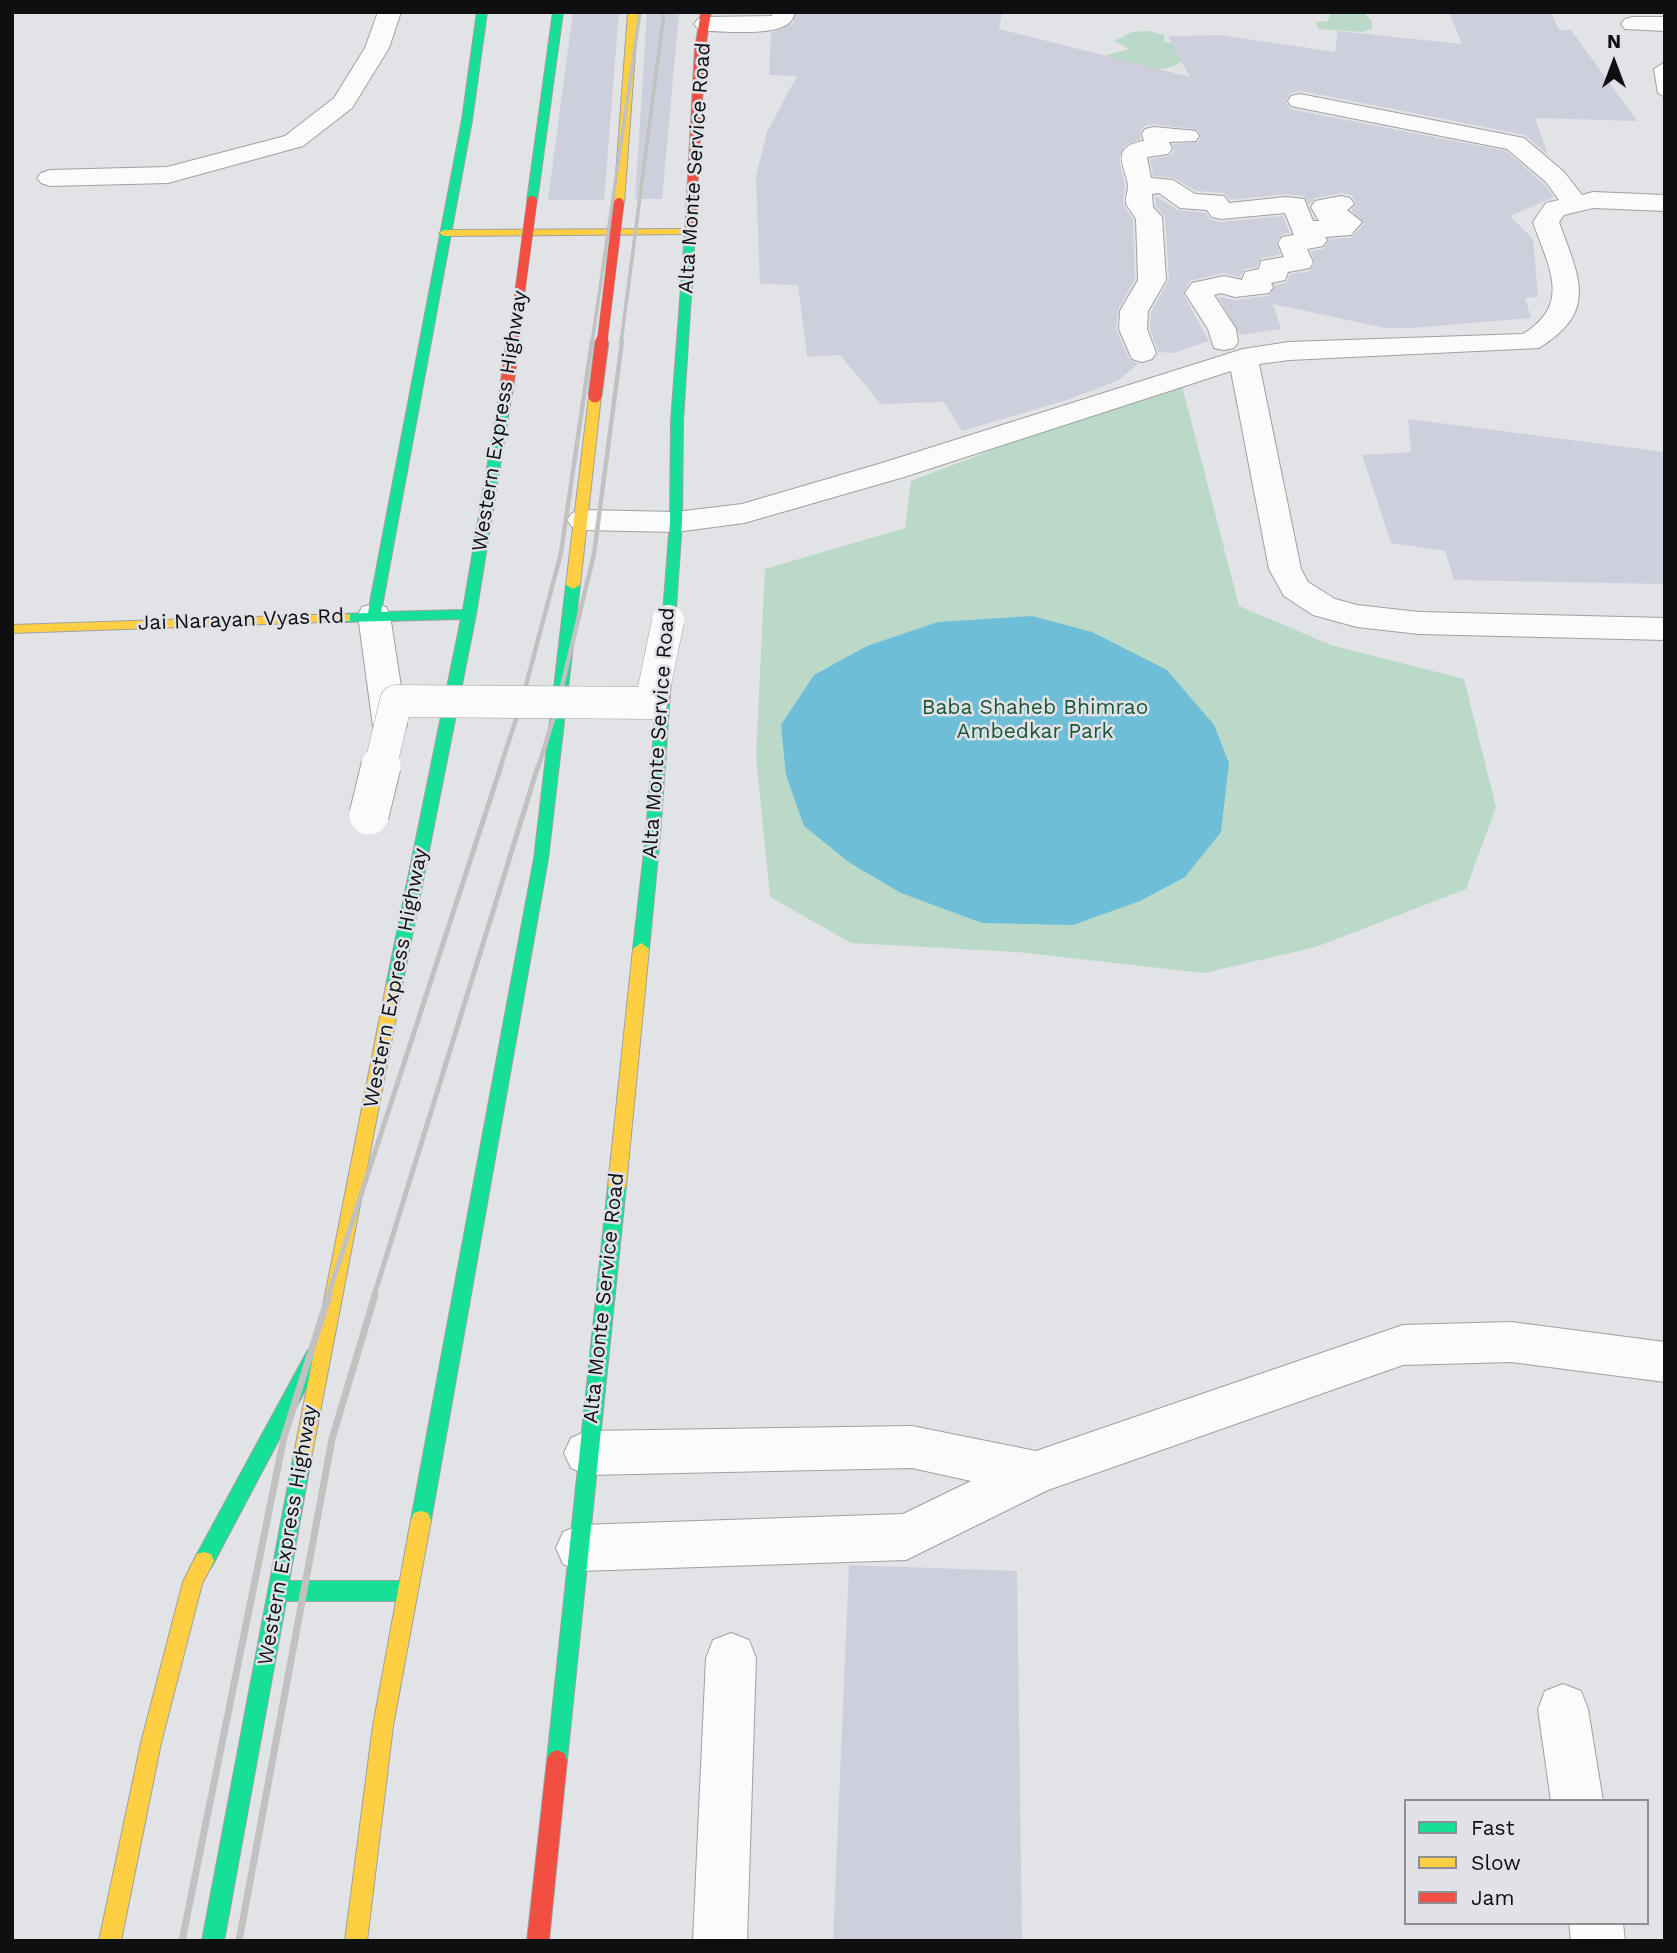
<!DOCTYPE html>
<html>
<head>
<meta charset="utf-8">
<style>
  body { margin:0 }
  #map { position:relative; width:1677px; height:1953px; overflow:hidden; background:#e2e3e6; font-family:"Work Sans",sans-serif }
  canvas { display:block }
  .frame { position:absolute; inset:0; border:14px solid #0e0f10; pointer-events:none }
  .legend { position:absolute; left:1404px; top:1799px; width:245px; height:126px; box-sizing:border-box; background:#e1e2e7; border:2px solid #8d8e91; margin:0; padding:9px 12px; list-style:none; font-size:21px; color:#0e0f10 }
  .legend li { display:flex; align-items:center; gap:14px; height:35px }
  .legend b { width:35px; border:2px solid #8d8e91 }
  .north { position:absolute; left:1579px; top:28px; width:70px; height:70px; -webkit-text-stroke:5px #e1e2e7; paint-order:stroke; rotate:0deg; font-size:19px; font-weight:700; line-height:28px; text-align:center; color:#0e0f10 }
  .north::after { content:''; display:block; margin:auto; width:24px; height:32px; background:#0e0f10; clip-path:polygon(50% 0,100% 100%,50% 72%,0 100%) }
</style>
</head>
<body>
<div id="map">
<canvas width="1677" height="1953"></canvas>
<div class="frame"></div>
<ul class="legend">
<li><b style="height:9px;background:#16e098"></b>Fast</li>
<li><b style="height:9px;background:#ffcf43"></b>Slow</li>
<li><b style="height:9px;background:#f24e42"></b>Jam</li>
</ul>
<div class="north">N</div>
</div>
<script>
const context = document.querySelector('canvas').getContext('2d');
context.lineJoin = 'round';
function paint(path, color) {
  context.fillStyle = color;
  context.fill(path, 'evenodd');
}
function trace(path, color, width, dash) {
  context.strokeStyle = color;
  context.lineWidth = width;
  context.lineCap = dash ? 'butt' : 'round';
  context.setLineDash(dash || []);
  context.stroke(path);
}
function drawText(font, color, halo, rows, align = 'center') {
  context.font = font + ' "Work Sans",sans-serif';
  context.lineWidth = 5;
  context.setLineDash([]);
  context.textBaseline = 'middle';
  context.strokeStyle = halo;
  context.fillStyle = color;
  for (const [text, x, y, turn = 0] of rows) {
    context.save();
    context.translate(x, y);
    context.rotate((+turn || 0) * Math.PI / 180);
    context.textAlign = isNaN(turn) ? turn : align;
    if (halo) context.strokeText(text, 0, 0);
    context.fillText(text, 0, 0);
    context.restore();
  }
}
const green = new Path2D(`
  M1331,12H1363L1372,21V29L1363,32L1318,29L1316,22L1328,21Z
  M1150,31L1164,35L1165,42L1176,43L1185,58C1169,78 1124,66 1102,63L1107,55L1130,49L1114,41L1132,32Z
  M1180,378L1239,606L1331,645L1464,679L1496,807L1466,889L1316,947L1204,973L1017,952L851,943L770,897L756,757L765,569L905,528L911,481Z`);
const water = new Path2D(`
  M1032,616L1092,632L1167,670L1214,725L1229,763L1221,832L1185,877L1140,901L1073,925L982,923L901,893L850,863L804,826L786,775L781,725L814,675L867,646L938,622Z`);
const building = new Path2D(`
  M573,12H619L604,200H548Z
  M647,12H679L662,199H635Z
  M796,12H1002L999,29L1190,77L1168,36L1220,35L1335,52L1338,31L1462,44L1449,12H1551L1559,30H1571L1637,121L1535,118L1548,155L1525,135L1301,91L1290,93L1286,102L1290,109L1506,151L1544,184L1554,197L1510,216L1533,239L1538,297L1525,298L1531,318L1411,328H1385L1273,304L1281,329L1240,335L1218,297L1235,300L1269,296L1275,285L1286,283L1290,274L1310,271L1315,263L1311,251L1323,249L1329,239L1351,238L1364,224L1351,210L1356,203L1351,195L1342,193L1315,198L1309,205L1304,196L1286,194L1230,200L1224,193L1196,191L1174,178L1153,176L1150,159L1170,156L1174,151L1173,144L1198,142L1201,137L1198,130L1154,124L1144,126L1140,133L1141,139L1124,146L1119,159L1125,186L1123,204L1133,220L1135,279L1118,310L1116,329L1130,360L1138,364L1119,380L1067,400L962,431L944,402L881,404L840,355L807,357L798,285L760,284L756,176L767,132L797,76L769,75L771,33L793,23Z
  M1155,196L1178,210L1206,213L1211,220L1220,222L1283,216L1290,233L1282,234L1276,242L1280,255L1261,258L1257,267L1244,269L1240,277L1223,273L1190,281L1183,294L1209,341L1174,353L1158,352L1150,329L1151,312L1169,280L1165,217L1156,206Z
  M1408,419L1665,452V584L1454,580L1445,551L1391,543L1362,455L1411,452Z
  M849,1565L1017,1571L1022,1941H833Z`);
const lane = new Path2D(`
  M1665,62V97L1658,93L1654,69Z`);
const street = new Path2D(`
  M378,12H401L389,48L352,108L303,146L168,183L50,186L41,183L37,178L41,173L50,170L167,167L285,136L334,98L365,48Z
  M772,12H794C795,39 727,31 706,31L698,29L694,24L698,19L706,17L772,16Z
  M1633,17H1665V31L1625,29L1621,24L1625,19Z
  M1300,94L1524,138L1564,172L1582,195L1593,192L1665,195V211L1593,208L1564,215L1559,222C1579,278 1599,311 1539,348L1289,360L1259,364L1301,569L1308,582L1335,599L1357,605L1419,612L1665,618V640L1419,634L1357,627L1313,615L1284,596L1269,569L1231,371L904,477L744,523L676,532L583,530L572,527L567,520L572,513L583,510L676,512L742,504L882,463L1243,349L1289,342L1523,334C1573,304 1548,266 1533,222L1546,203L1559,200L1546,182L1507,149L1291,106L1288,101L1291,96Z
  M1154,127L1196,131L1199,136L1196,141L1169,142L1172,149L1168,154L1147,157L1151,178L1173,180L1195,194L1224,196L1229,203L1286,197L1304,199L1313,221H1319L1311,207L1315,201L1341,196L1350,198L1354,204L1347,210L1362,222L1351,235L1325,237L1327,240L1323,246L1307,249L1313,262L1310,268L1288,272L1285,280L1271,283L1273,287L1269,293L1235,297L1221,293L1214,295L1236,329L1238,342L1234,348L1224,350L1214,348L1208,329L1185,293L1192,283L1224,276L1242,280L1245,272L1259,269L1261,261L1284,257L1278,243L1282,237L1294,235L1285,213L1221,219L1212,217L1207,210L1180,208L1159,193L1152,194L1153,207L1162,217L1166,280L1148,311L1147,329L1156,353L1152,359L1142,362L1132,359L1119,329L1120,311L1138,280L1136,219L1126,204C1125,197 1128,192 1128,186C1127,168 1107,147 1144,141L1142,134L1145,129Z
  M374,604L386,607L390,615L407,726L402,734L390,738L378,734L373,726L358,615L362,607Z
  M1511,1322L1665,1342V1382L1511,1362L1403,1365L1048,1490L906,1560L580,1571L563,1564L556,1548L563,1532L580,1525L903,1514L971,1481L912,1468L587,1475L571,1468L564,1453L571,1438L587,1431L912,1426L1036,1451L1403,1325Z
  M731,1633L749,1640L756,1658L747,1941H693L706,1658L713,1640Z
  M1563,1684L1581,1691L1588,1709L1603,1801H1551L1538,1709L1545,1691Z
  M1569,1923H1623L1625,1941H1571Z`);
const fast = new Path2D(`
  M477,12H487L472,120L381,612L463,610L500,392L506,388L512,392L476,614L402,986L400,990H388L386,986L461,619L345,622L338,618L345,614L368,613L462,120Z
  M553,12H563L537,201L532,204L527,201Z
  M690,230L695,233L683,421L682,522L660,835L649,949L641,955L633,949L646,835L670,522L671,421L685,233Z
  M573,581L580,585L548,859L431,1520L428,1527L421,1529L414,1527L411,1520L534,859L566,585Z
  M617,1179L623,1181L626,1186L567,1760L564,1767L557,1770L550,1767L547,1760L608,1186L611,1181Z
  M314,1348L320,1350L323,1356L320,1362L211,1568L204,1570L197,1568L194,1561L197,1554L308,1350Z
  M302,1450L309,1453L311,1459L289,1581H407L414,1584L417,1591L414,1598L407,1601H286L224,1941H202L293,1459L295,1453Z`);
const slow = new Path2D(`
  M628,12H638L624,203L619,206L614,203Z
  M691,229L696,232L695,234L444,236L439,233L444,230Z
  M595,392L601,396L580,585L573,589L566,585L589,396Z
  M345,614L350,615V621L12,633V625Z
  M641,943L649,949L626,1186L623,1191L617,1193L611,1191L608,1186L633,949Z
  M394,980L400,982L402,986L311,1459L309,1465L302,1468L295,1465L293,1459L386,986L388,982Z
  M421,1511L428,1513L431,1520L393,1726L367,1941H345L373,1726L411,1520L414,1513Z
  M204,1552L211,1554L214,1561L202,1584L161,1743L121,1941H99L141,1743L183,1582L197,1554Z`);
const jam = new Path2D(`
  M701,12H711L705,49L695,233L690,236L685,233L695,49Z
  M557,1750L564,1753L567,1760L549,1941H527L547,1760L550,1753Z`);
const railFar3 = new Path2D(`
  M592,343L640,12
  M621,343L664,12`);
const railFar2 = new Path2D(`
  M500,768L521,704L561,553L592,341
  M538,768L557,707L594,554L622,341`);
const railFar1 = new Path2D(`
  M328,1296L501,766
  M374,1296L538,766`);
const rail = new Path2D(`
  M182,1941L284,1437L329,1295
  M239,1941L332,1439L375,1295`);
const streetBridgeFar1 = new Path2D(`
  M380,768L396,701L651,703L668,621`);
const streetBridge = new Path2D(`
  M369,815L381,766`);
const jamBridgeFar1 = new Path2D(`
  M513,343L532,201
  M602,343L619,203`);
const jamBridge = new Path2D(`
  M506,392L513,341
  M595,396L602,341`);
const streetNames = [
  ["Alta Monte Service Road",695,168,-86],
  ["Western Express Highway",500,421,-81],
  ["Jai Narayan Vyas Rd",241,620,-2],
  ["Alta Monte Service Road",659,733,-86],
  ["Western Express Highway",396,978,-79],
  ["Alta Monte Service Road",604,1298,-84],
  ["Western Express Highway",288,1535,-80]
];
const parkNames = [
  ["Baba Shaheb Bhimrao",1035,708],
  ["Ambedkar Park",1035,732]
];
paint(green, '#bbd9c8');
paint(water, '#6ebed7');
paint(building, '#cdcfdc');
trace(lane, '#a0a0a2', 2);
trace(street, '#a0a0a2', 2);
trace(fast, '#a0a0a2', 2);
trace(slow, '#a0a0a2', 2);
trace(jam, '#a0a0a2', 2);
paint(lane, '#fbfbfb');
paint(street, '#fbfbfb');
paint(fast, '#16e098');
paint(slow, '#ffcf43');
paint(jam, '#f24e42');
trace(railFar3, '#c1c1c2', 3.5);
trace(railFar2, '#c1c1c2', 4.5);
trace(railFar1, '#c1c1c2', 5);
trace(rail, '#c1c1c2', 7);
trace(streetBridgeFar1, '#a0a0a2', 33, []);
trace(streetBridge, '#a0a0a2', 41, []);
trace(jamBridgeFar1, '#a0a0a2', 11, []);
trace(jamBridge, '#a0a0a2', 15, []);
trace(streetBridgeFar1, '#fbfbfb', 32);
trace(streetBridge, '#fbfbfb', 39);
trace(jamBridgeFar1, '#f24e42', 10);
trace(jamBridge, '#f24e42', 13);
drawText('21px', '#0e0f10', '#e1e2e7', streetNames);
drawText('21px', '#195837', '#e1e2e7', parkNames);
</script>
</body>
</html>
